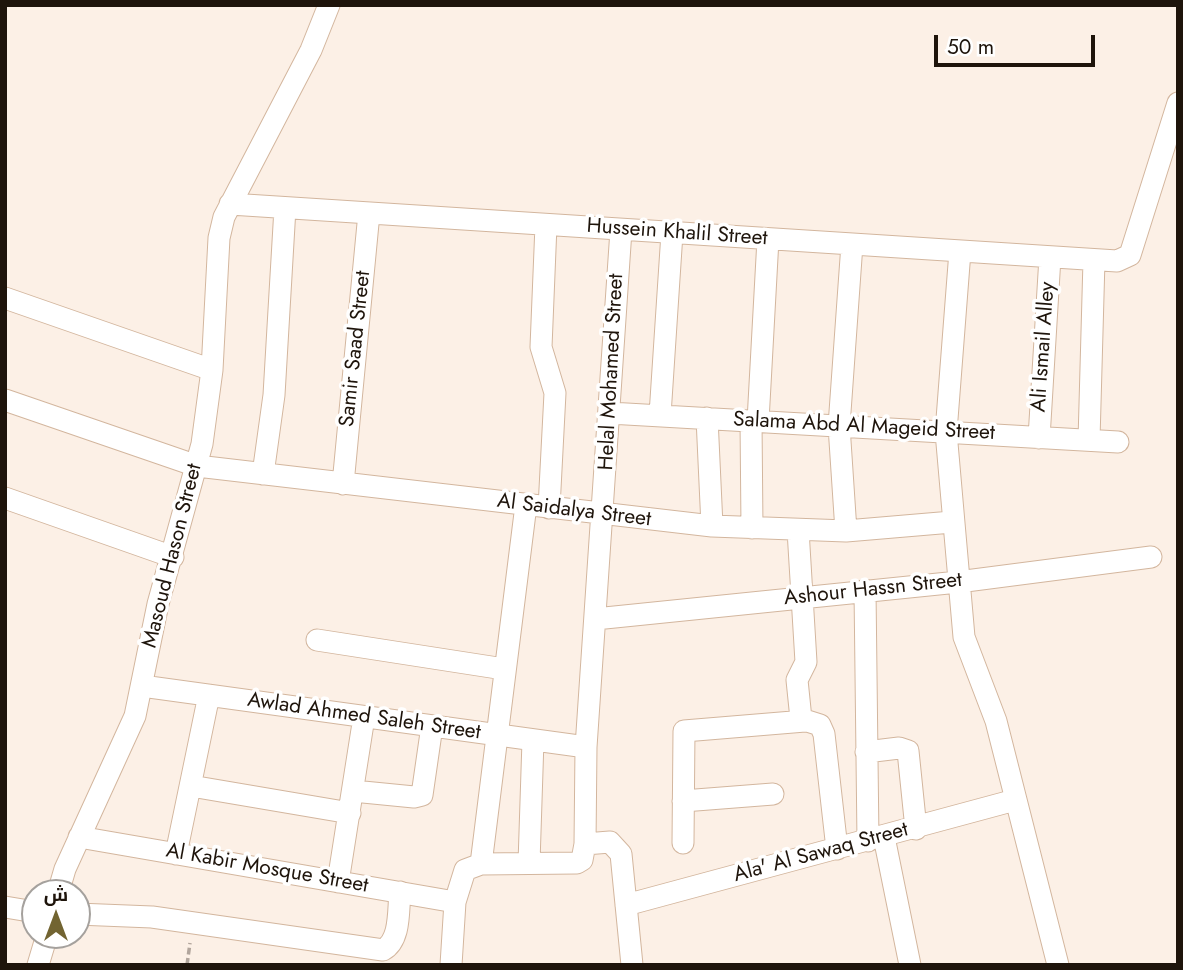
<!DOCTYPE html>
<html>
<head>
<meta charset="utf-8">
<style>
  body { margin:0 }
  #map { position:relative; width:1183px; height:970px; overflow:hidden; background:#fcf0e6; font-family:Jost,Cairo,sans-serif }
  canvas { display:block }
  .frame { position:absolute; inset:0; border:7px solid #1e140b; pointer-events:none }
  .north { position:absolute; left:21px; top:879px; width:70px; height:70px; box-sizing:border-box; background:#fff; border:2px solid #a5a19d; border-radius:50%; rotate:0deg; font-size:19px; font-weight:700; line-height:28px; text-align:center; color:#1e140b }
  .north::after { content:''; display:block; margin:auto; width:24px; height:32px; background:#726431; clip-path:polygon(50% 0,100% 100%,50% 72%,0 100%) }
  .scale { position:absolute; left:934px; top:35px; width:161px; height:32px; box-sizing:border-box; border:4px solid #1e140b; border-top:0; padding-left:9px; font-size:21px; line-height:24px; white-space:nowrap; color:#1e140b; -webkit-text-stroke:5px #fff; paint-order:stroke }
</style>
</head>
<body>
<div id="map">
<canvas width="1183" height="970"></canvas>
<div class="frame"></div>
<div class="north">ش</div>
<div class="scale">50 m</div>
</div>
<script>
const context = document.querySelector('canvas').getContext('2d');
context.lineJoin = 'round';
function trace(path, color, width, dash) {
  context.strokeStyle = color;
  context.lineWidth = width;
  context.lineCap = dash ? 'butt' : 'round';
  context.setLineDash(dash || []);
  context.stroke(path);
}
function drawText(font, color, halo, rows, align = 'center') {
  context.font = font + ' Jost,sans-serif';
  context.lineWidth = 7;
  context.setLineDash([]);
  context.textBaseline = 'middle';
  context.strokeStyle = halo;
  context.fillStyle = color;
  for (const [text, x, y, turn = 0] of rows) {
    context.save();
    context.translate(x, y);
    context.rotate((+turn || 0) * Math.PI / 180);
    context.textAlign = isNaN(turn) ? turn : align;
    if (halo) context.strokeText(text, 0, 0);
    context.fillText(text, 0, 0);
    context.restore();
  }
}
const path = new Path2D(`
  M187,965L190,943`);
const minor = new Path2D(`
  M230,204L1117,261L1130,255L1178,103
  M546,225L541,347L555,393L549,508
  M960,251L946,432L964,637L996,721L1058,965
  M5,298L212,370
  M5,400L197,466L712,526L846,531L952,522
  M609,413L1118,442
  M660,415L672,233
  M707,418L712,526
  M751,421L752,528
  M758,421L768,239
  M1039,438L1050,257
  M1089,440L1094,260
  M263,474L274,395L285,208
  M343,484L369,213
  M5,498L173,557
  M798,530L806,662L797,680L801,719L820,725L824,734L837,849
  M846,531L839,426L852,244
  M865,590L868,841
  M595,619L958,582L1151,557
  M317,640L504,669
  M142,686L586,747
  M866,752L899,748L908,751L916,829
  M191,786L350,813
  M353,791L414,797L422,795L432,726
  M683,801L773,794
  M79,837L455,902
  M884,837L910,965
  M683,843L684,731L805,721
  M585,844L610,842L621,854L632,965
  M176,854L209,695
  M529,863L533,740
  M481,864L526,505
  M338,882L364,717
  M58,893L65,869L135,716L158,604L202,444L212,370L219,238L224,217L311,50L329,5
  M626,905L1015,800
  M5,907L35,912
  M77,914L152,917L383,950C401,940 398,910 400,892
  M38,965L47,935
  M451,965L455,902L465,870L481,864L577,863L582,860L585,844L586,747L621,230`);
const streetNames = [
  ["Hussein Khalil Street",677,233,4],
  ["Ali Ismail Alley",1044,347,-86],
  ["Samir Saad Street",356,349,-84],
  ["Helal Mohamed Street",612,372,-87],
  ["Salama Abd Al Mageid Street",864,427,3],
  ["Al Saidalya Street",574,511,7],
  ["Masoud Hason Street",173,556,-76],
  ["Ashour Hassn Street",873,590,-6],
  ["Awlad Ahmed Saleh Street",364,717,8],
  ["Ala' Al Sawaq Street",821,853,-15],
  ["Al Kabir Mosque Street",267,869,10]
];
trace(minor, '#d3b69e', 23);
trace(path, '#b1a59c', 3.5, [7, 3.5]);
trace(minor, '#fff', 21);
drawText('21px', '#1e140b', '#fff', streetNames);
</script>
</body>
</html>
